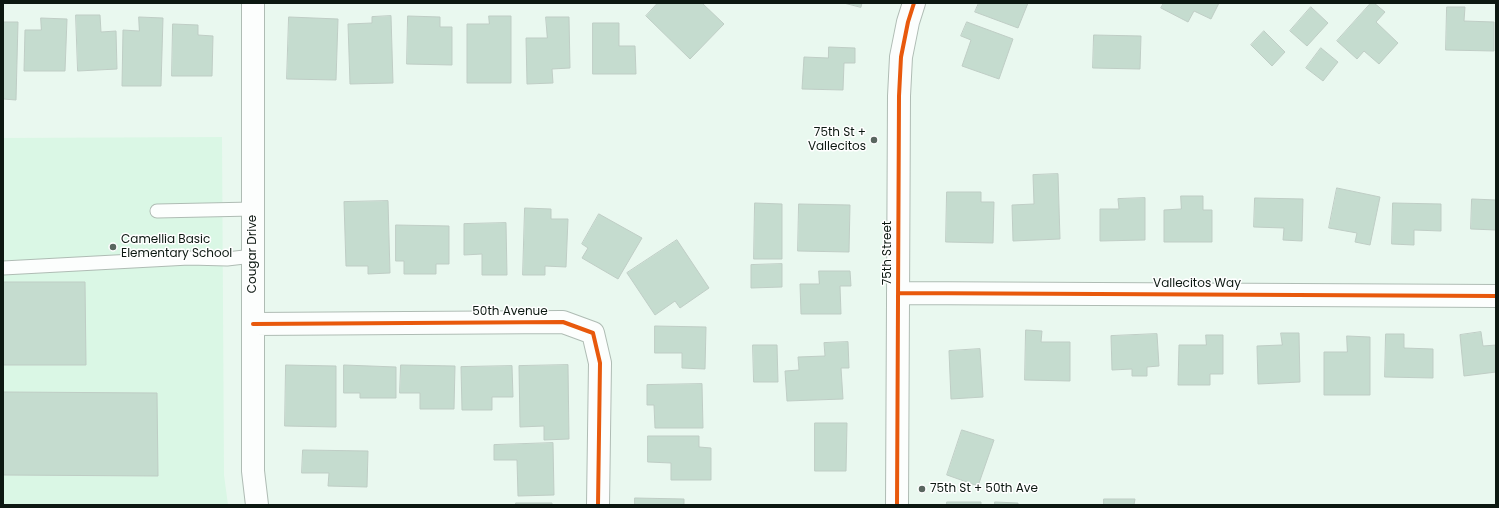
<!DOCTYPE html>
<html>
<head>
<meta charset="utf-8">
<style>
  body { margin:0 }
  #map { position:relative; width:1499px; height:508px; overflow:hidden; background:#e9f8ef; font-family:Poppins,sans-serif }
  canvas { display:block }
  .frame { position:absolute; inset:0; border:4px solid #0c1811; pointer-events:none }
</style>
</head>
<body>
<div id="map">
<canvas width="1499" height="508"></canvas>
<div class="frame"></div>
</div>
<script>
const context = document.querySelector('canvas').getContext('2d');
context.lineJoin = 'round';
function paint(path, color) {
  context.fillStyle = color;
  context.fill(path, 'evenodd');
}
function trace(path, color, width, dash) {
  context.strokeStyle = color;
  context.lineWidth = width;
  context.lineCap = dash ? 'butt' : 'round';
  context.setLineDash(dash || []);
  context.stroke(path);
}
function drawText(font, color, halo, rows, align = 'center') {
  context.font = font + ' Poppins,sans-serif';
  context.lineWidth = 3;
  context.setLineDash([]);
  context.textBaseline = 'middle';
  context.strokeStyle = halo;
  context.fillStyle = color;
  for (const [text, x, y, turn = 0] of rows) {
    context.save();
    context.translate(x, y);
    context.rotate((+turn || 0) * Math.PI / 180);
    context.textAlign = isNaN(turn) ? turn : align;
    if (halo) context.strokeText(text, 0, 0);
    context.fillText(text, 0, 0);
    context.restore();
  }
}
const built = new Path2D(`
  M222,137L224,475L228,505H3V138Z`);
const building = new Path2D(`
  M658,3H702L724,24L690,59L646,16Z
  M844,3H862L861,7Z
  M979,3H1028L1018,28L975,12Z
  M1164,3H1219L1211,19L1194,11L1188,22L1161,8Z
  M1371,3H1374L1385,12L1376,22L1398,43L1379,64L1364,51L1357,59L1337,41Z
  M1311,7L1328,23L1307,46L1290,31Z
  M1447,7H1465L1464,21L1494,22V51L1446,50Z
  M76,15H100L101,32L116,31L117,69L78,71Z
  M391,16L393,83L350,84L348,24L372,23V17Z
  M408,16L440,17V27H452V65L407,64Z
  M489,16H511V83H467V24H489Z
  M139,17L163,18L161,86H122L123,30L139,31Z
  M289,17L338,19L336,80L287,79Z
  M546,17H569L570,68L552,69L553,83L527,84L526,38H547Z
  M41,18L67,19L65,71H24L25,30H41Z
  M3,22H18L16,100L3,99Z
  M967,22L1013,39L999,79L962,66L971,40L961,36Z
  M593,23H619V46H635L636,74H593Z
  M173,24L198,25V35L213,36L212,76H172Z
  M1264,31L1285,52L1272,66L1251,45Z
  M1094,35L1141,36L1140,69L1093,68Z
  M829,47L855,48V63H844L843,90L802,89L804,57L828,58Z
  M1321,48L1338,62L1323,81L1306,68Z
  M1058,174L1060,239L1013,241L1012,205L1034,204L1033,175Z
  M1337,188L1380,197L1370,245L1355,242L1357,233L1329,228Z
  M947,192H981V202H994L993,243L946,242Z
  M1181,196H1203V210H1212V242H1164V210L1181,209Z
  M1145,198V240L1100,241V209H1119L1118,199Z
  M1255,198L1303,199L1302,241L1283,240L1284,228L1254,227Z
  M1472,199L1496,200V230L1471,229Z
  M388,201L390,273L368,274V266H346L344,202Z
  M755,203L782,204V259H754Z
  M1393,203L1441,204V231L1414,230V245L1392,244Z
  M799,204L850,205L849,252L798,251Z
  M525,208L551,209V219H568L566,267L545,266V275H523Z
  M599,214L642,238L618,279L582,258L588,248L582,244Z
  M506,223L507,275H482V254L464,255V224Z
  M396,225L449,226V264H436V274H404V261H396Z
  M677,240L709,288L680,308L675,301L655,315L627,273Z
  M782,264V287L751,288V265Z
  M819,271H850L851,286H840L841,314H801L800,284H819Z
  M3,282H85L86,365H3Z
  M655,326L706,327L705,369L682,368V353H655Z
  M1026,330L1042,331L1041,342H1070V381L1025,380Z
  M1481,332L1483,346L1496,345V372L1464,376L1460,335Z
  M1281,333H1299L1300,382L1258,384L1257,346L1282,345Z
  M1157,334L1159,366L1147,367V376H1132V369L1112,370L1111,336Z
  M1386,334H1404V348L1433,349V378L1385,377Z
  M1206,335H1223V374H1210V385H1178L1179,345H1206Z
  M1347,336L1370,337V395H1324V352H1347Z
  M848,342L849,368H841L843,399L787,401L785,371L799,370L798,357L825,356L824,343Z
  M753,345H777L778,382H754Z
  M980,349L983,397L951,399L949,351Z
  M286,365L336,366V427L285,426Z
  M344,365L396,367V398H360V393H344Z
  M401,365L455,366L454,409H420V393H400Z
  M568,365L569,439L544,440V426L520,427L519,366Z
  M512,366L513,397H492V410H462L461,367Z
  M702,384L703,428H655L654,405H647V385Z
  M3,392L157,393L158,476L3,475Z
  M815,423H847L846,471H815Z
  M962,430L994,440L978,486L947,475Z
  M648,436H699V447L711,448V480H671V463L648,462Z
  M553,443L554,495L518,496L517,460H494V445Z
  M303,450L368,451L367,487L328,486L329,473H302Z
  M635,498L684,499V505H635Z
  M1104,499H1135L1134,505H1104Z
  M947,502H981V505H947Z
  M995,502L1018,503V505H995Z
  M516,503H552V505H516Z`);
const service = new Path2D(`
  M157,211L253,209
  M3,268L189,258L227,259L253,256`);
const minor = new Path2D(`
  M253,3V471L257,505
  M898,293L1496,296
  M253,324L563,322L593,333L600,363L598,505
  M897,505L899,96L901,57L908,22L914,3`);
const cycleway = new Path2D(`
  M898,293L1496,296
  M253,324L563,322L593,333L600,363L598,505
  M897,505L899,96L901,57L908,22L914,3`);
const markers = [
  [874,140,4,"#59665f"],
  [113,247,4,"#59665f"],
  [922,489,4,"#59665f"]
];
const poiNames = [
  ["75th St +",866,133,"right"],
  ["Vallecitos",866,147,"right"],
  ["Camellia Basic",121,240],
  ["Elementary School",121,254],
  ["75th St + 50th Ave",930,489]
];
const streetNames = [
  ["75th Street",888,253,-90],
  ["Cougar Drive",253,254,-90],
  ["Vallecitos Way",1197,284],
  ["50th Avenue",510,312]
];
paint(built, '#daf7e5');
paint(building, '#c5dccf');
trace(building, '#bfcdc5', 1);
trace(service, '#afbcb4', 15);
trace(minor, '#afbcb4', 24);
trace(service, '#fcfefd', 13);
trace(minor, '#fcfefd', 22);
trace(cycleway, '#e8590c', 4);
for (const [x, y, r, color] of markers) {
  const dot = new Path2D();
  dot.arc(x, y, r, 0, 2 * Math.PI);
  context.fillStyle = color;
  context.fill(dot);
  trace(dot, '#fff', 1.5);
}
drawText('12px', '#0c1811', '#fff', poiNames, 'left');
drawText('12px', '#0c1811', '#fff', streetNames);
</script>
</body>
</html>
